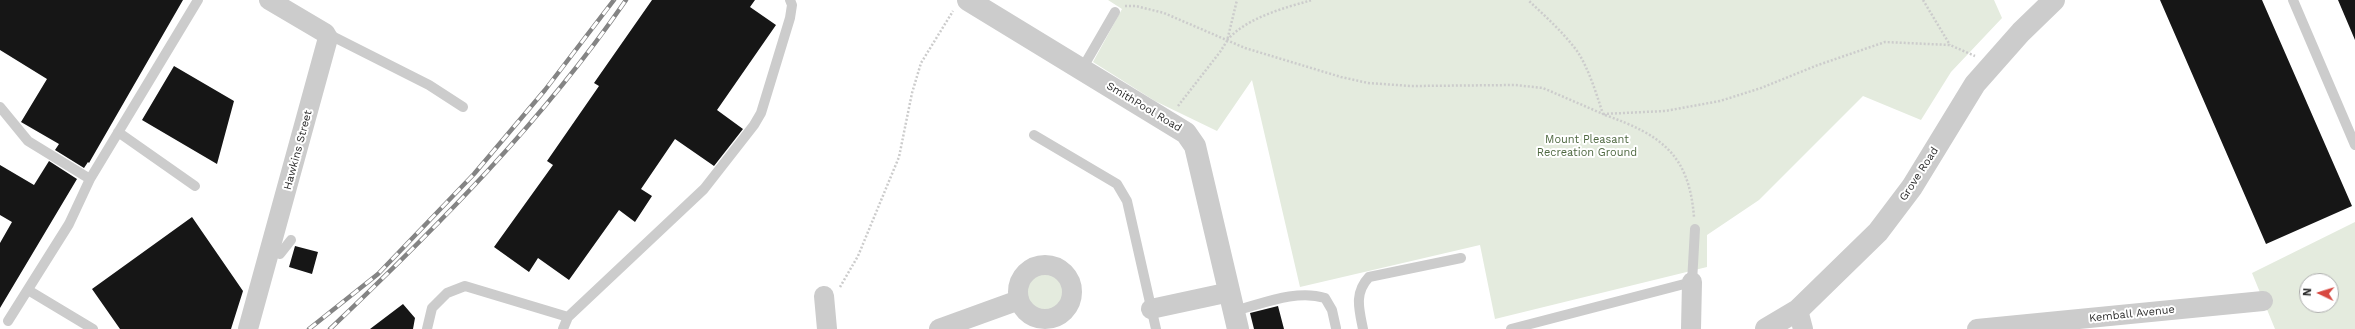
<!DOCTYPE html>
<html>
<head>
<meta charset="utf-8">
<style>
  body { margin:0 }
  #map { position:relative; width:2355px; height:329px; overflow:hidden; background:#fff; font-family:"Work Sans",sans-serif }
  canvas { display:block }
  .north { position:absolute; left:2299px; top:273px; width:40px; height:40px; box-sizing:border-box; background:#fff; border:1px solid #acacac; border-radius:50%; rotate:274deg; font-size:11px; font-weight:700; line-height:16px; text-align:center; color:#2f2f2f }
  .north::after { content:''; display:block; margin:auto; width:14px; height:18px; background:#d74840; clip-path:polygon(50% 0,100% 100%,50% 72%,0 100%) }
</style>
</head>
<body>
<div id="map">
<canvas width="2355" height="329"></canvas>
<div class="north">N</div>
</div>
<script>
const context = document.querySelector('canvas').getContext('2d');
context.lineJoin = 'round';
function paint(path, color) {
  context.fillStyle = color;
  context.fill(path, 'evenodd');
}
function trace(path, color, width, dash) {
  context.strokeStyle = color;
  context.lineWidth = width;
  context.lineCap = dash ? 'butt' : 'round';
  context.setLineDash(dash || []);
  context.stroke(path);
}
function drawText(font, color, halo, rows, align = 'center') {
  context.font = font + ' "Work Sans",sans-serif';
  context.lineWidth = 4;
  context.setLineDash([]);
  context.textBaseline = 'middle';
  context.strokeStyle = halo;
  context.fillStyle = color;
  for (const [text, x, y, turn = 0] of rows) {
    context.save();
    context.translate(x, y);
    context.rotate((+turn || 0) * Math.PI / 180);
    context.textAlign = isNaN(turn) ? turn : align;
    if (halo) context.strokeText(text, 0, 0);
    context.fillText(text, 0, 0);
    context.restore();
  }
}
const green = new Path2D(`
  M1108,0H1994L2002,18L1951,72L1921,120L1863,96L1759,200L1707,235V267L1495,319L1480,245L1300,287L1252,80L1217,131L1155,101L1093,62L1122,9Z
  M2355,222V329H2275L2252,273ZM2307,281H2331V305H2307Z
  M1027 292a18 18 0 1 1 36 0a18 18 0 1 1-36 0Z`);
const building = new Path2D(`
  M0,0H183L89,163L88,162L84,168L55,150L59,144L21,122L47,79L0,50Z
  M652,0H755L750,7L776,25L717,110L743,129L714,166L675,139L641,189L652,196L635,222L619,210L569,280L538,258L529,272L494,247L553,165L547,161L599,86L594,83Z
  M2160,0H2262L2352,206L2266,244Z
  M2338,0H2355V40Z
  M174,66L234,101L217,164L142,120Z
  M49,161L77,179L0,308V243L12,222L0,215V165L34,185Z
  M192,217L243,291L231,329H120L92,289Z
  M295,246L318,252L312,274L289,267Z
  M403,304L415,318L413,329H370Z
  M1278,306L1284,329H1254L1250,313Z`);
const path = new Path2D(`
  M1923,0L1950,45
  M1125,6H1136L1164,13L1245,48L1341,77L1368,83L1411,86L1515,85L1543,88L1603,114C1596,93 1589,69 1577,51C1563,32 1545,16 1528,0
  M1227,40C1248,17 1284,8 1312,0
  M1178,106L1220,52L1227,41L1237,0
  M1603,114L1665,111L1720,101L1761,88L1818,65L1885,42L1950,45L1975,56
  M1605,115C1661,135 1689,154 1694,217
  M840,287L858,256L899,157L912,93L921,63L953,11`);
const service = new Path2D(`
  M2293,0L2355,145
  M326,33L429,85L463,107
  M1082,69L1115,12
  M0,107L28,141L90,179
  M118,132L195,186
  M1034,135L1117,184L1127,201L1156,329
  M271,250L280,254L291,240
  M28,290L93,329
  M1234,311C1262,304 1296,289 1325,298L1332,310L1336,328
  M8,321L69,224L90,179L198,0
  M427,329L432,308L447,293L465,286L568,317
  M563,329L568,317L704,189L754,125L761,113L790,18L792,5L790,0
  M1363,329C1359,309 1354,293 1369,277L1461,258
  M1511,329L1692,282L1695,229`);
const minor = new Path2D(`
  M1018 292a27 27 0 1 1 54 0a27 27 0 1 1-54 0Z
  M824,296L827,329
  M1151,309L1230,292
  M1798,310L1803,329
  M248,329L328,38L325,33L269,0
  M939,329L1019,300
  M1691,329L1692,282
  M1977,329L2263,301`);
const tertiary = new Path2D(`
  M968,0L1186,133L1195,146L1238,329
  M1766,329L1798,310L1878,232L1912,187L1975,84L2021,32L2054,0`);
const rail = new Path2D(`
  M309,329L378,274L474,174L545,90L614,0
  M330,329C437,227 542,122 626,0`);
const streetNames = [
  ["SmithPool Road",1144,107,31],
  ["Hawkins Street",298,150,-75],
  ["Grove Road",1919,174,-57],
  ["Kemball Avenue",2132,314,-6]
];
const parkNames = [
  ["Mount Pleasant",1587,140],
  ["Recreation Ground",1587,153]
];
paint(green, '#e4ebde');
paint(building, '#161616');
trace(path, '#ccc', 2.5, [2, 2]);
trace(service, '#ccc', 10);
trace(minor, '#ccc', 20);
trace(tertiary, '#ccc', 22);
trace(rail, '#848484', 4.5);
trace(rail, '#fff', 3, [9]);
drawText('11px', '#2f2f2f', '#fff', streetNames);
drawText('11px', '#4e6840', '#fff', parkNames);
</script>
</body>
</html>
